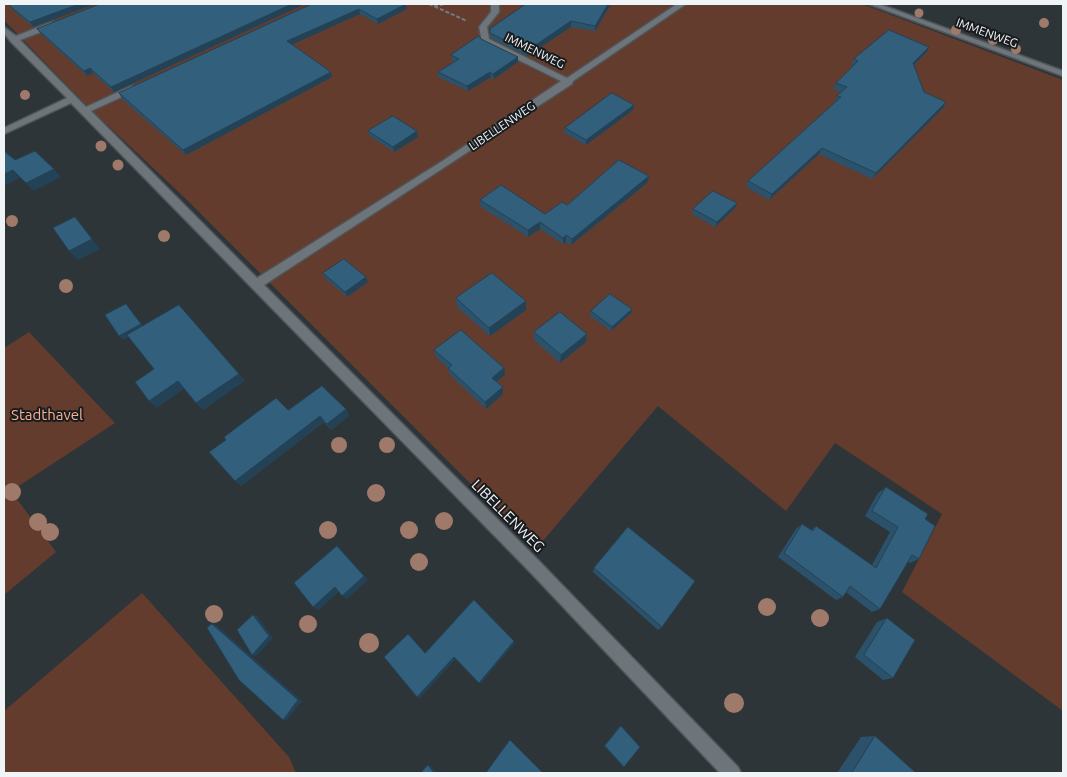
<!DOCTYPE html>
<html>
<head>
<meta charset="utf-8">
<style>
  body { margin:0 }
  #map { position:relative; width:1067px; height:777px; overflow:hidden; background:#2e3539; font-family:Ubuntu,sans-serif }
  canvas { display:block }
  .frame { position:absolute; inset:0; border:5px solid #f0f4f7; pointer-events:none }
</style>
</head>
<body>
<div id="map">
<canvas width="1067" height="777"></canvas>
<div class="frame"></div>
</div>
<script>
const context = document.querySelector('canvas').getContext('2d');
context.lineJoin = 'round';
function paint(path, color) {
  context.fillStyle = color;
  context.fill(path, 'evenodd');
}
function trace(path, color, width, dash) {
  context.strokeStyle = color;
  context.lineWidth = width;
  context.lineCap = dash ? 'butt' : 'round';
  context.setLineDash(dash || []);
  context.stroke(path);
}
function drawText(font, color, halo, rows, align = 'center') {
  context.font = font + ' Ubuntu,sans-serif';
  context.lineWidth = 4;
  context.setLineDash([]);
  context.textBaseline = 'middle';
  context.strokeStyle = halo;
  context.fillStyle = color;
  for (const [text, x, y, turn = 0] of rows) {
    context.save();
    context.translate(x, y);
    context.rotate((+turn || 0) * Math.PI / 180);
    context.textAlign = isNaN(turn) ? turn : align;
    if (halo) context.strokeText(text, 0, 0);
    context.fillText(text, 0, 0);
    context.restore();
  }
}
const green = new Path2D(`
  M4,4H862L1063,80V711L902,592L942,514L835,443L786,511L658,406L536,549L185,198L84,103L4,20Z
  M29,332L115,423L11,491L56,552L4,595V348Z
  M142,593L289,757L296,773H4V711Z`);
const path = new Path2D(`
  M429,4L467,21
  M434,6L445,4`);
const street = new Path2D(`
  M491,4H499V12L487,27L489,39L567,78L677,4H686L573,81L572,84L264,285L541,563L738,767L741,773H720L531,573L71,103L4,134V128L67,98L11,42L4,33V27L16,36L51,22H57V26L20,40L86,107L131,86H137V90L91,111L257,278L444,160L561,81L482,42L479,27L491,12Z
  M869,4H879L1063,71V76Z`);
const trees = [
  [919,13,4.5],
  [1044,23,5],
  [956,30,5],
  [993,40,5],
  [1016,49,5],
  [25,95,5],
  [101,146,5.5],
  [118,165,5.5],
  [12,221,6],
  [164,236,6],
  [66,286,7],
  [339,445,8],
  [387,445,8],
  [12,492,9],
  [376,493,9],
  [444,521,9],
  [38,522,9],
  [328,530,9],
  [409,530,9],
  [50,532,9],
  [419,562,9],
  [767,607,9],
  [214,614,9],
  [820,618,9],
  [308,624,9],
  [369,643,10],
  [734,703,10]
];
const wall = new Path2D(`
  M8,4H95L33,27L12,9Z
  M100,4H305L114,92L93,73L87,76L41,34L37,29Z
  M312,4H406L407,9L378,24L360,14L292,44L331,72L332,77L186,155L122,99L119,93Z
  M526,4H611L595,31L571,27L527,56L491,38L490,29Z
  M481,39L518,57V62L494,79L491,77L468,91L438,77V72L454,61L452,60L451,55Z
  M926,53L914,65L924,92L943,108L872,179L819,154L769,200L746,187L748,181L835,102L837,96L841,92L833,89L836,83L853,66L851,65L854,59Z
  M634,105L633,110L586,145L564,133L565,128Z
  M368,131L418,137L394,152L370,136Z
  M649,176L647,183L571,245L566,242L563,244L540,229L528,237L481,207L480,200L545,214L567,205Z
  M737,203L735,208L715,227L692,214L693,209Z
  M323,273L366,277L368,282L347,297L325,278Z
  M456,298L526,301V310L490,336L457,307Z
  M632,309L631,313L611,331L590,316L591,311Z
  M534,332L587,334L586,342L560,363L534,340Z
  M434,350L505,375L497,382L503,394L486,409L450,375L448,368L436,357Z
  M346,409L349,416L331,430L324,422L241,486L288,410Z
  M886,487L925,519L919,559L910,563L908,562L880,609L872,612L846,592L843,597L836,600L778,557L796,529L802,524L811,530L816,526L872,565L890,532L865,516L878,493Z
  M594,568L662,627L658,630L593,572Z
  M887,618L893,678L883,680L855,657L877,622Z
  M621,726L624,767L623,766L604,746L619,727Z
  M875,736L916,773H837L861,737Z`);
const shadedWall = new Path2D(`
  M79,4H95L33,27L30,22Z
  M292,4H305L114,92L111,87Z
  M406,4L407,9L378,24L377,19Z
  M608,4H611L595,31V26Z
  M359,9L360,14L289,46L287,41Z
  M571,21V27L527,56V51Z
  M929,47L926,53L909,69L913,63Z
  M518,57V62L494,79L493,74Z
  M90,68L93,73L87,76L84,71Z
  M331,72L332,77L186,155L183,150Z
  M490,72L491,77L468,91L467,86Z
  M946,102L943,108L872,179L876,173Z
  M634,105L633,110L586,145V140Z
  M417,131L418,137L394,152L393,147Z
  M822,148L819,154L769,200L772,194Z
  M54,169L61,177L34,191L26,183Z
  M13,170L20,178L4,186V174Z
  M649,176L647,183L571,245L572,239Z
  M737,203L735,208L715,227L717,222Z
  M75,217L100,249L78,260L69,251Z
  M540,222V229L528,237V230Z
  M566,235V242L563,244V238Z
  M366,277L368,282L347,297L345,292Z
  M526,301V310L490,336L489,328Z
  M126,304L145,328L123,340L119,336Z
  M632,309L631,313L611,331L612,327Z
  M587,334L586,342L560,363L561,355Z
  M504,368L505,375L493,384L492,378Z
  M239,374L245,381L203,410L196,403Z
  M178,381L185,388L157,408L149,401Z
  M503,387V394L486,409L485,402Z
  M346,409L349,416L331,430L327,424Z
  M320,416L324,422L241,486L235,481Z
  M337,546L368,580L347,599L342,596Z
  M335,587L340,591L318,610L313,607Z
  M253,615L257,616L273,638L256,656L252,655Z
  M212,624L216,625L302,701L287,720H283Z
  M514,641L515,643L480,684L479,683Z
  M454,657L456,659L420,698L417,697Z
  M428,765H430L436,773H434Z`);
const building = new Path2D(`
  M8,4H79L30,22Z
  M100,4H292L111,87L90,68L84,71L37,29Z
  M312,4H406L377,19L359,9L287,41L331,72L183,150L119,93Z
  M526,4H608L595,26L571,21L527,51L490,33V29Z
  M889,30L929,47L913,63L924,92L946,102L876,173L822,148L772,194L748,181L841,97L837,96L847,87L836,83L858,61L854,59Z
  M479,36L481,39L518,57L493,74L490,72L467,86L438,72L459,59L451,55Z
  M612,93L634,105L586,140L565,128Z
  M393,116L417,131L393,147L368,131Z
  M4,151L15,160L35,151L54,169L26,183L13,170L4,174Z
  M619,160L649,176L572,239L566,235L563,238L540,222L528,230L480,200L501,185L545,214L562,202L567,205Z
  M713,191L737,203L717,222L693,209Z
  M75,217L92,239L69,251L53,228Z
  M344,259L366,277L345,292L323,273Z
  M492,273L526,301L489,328L456,298Z
  M610,294L632,309L612,327L591,311Z
  M126,304L141,324L119,336L105,315Z
  M179,305L239,374L196,403L178,381L149,401L135,382L154,369L127,335Z
  M560,312L587,334L561,355L534,332Z
  M461,330L504,368L492,378L503,387L485,402L448,368L452,365L434,350Z
  M322,386L346,409L327,424L320,416L235,481L209,452L226,440L224,437L276,398L288,410Z
  M886,487L928,514L925,519L935,526L919,559L912,555L880,609L850,586L843,597L784,553L802,524L813,531L816,526L876,568L898,527L872,511Z
  M628,527L695,581L662,627L594,568Z
  M337,546L364,576L342,596L335,587L313,607L294,583Z
  M474,600L514,641L479,683L454,657L417,697L384,657L408,634L425,653Z
  M253,615L269,636L252,655L237,630Z
  M887,618L915,640L893,678L864,655Z
  M212,624L298,700L283,720L239,680L207,628Z
  M621,726L640,747L624,767L605,746Z
  M875,736L916,773H852Z
  M510,740L543,773H486Z
  M428,765L434,773H421Z`);
const farStreetnames = [
  ["IMMENWEG",987,33,20],
  ["IMMENWEG",535,51,26],
  ["LIBELLENWEG",502,126,-34]
];
const parkNames = [
  ["Stadthavel",47,415]
];
const streetNames = [
  ["LIBELLENWEG",508,516,45]
];
paint(green, '#633c2d');
trace(street, '#4f5458', 3);
trace(path, '#757b7f', 2, [4, 2]);
paint(street, '#6d757b');
context.fillStyle = '#9f796a';
for (const [x, y, r] of trees) {
  context.beginPath();
  context.arc(x, y, r, 0, 2 * Math.PI);
  context.fill();
}
paint(wall, '#2b526a');
paint(shadedWall, '#234256');
paint(building, '#325f7b');
trace(building, '#234256', 1);
drawText('12px', '#f0f4f7', '#191c1e', farStreetnames);
drawText('15px', '#fbb092', '#191c1e', parkNames);
drawText('15px', '#f0f4f7', '#191c1e', streetNames);
</script>
</body>
</html>
